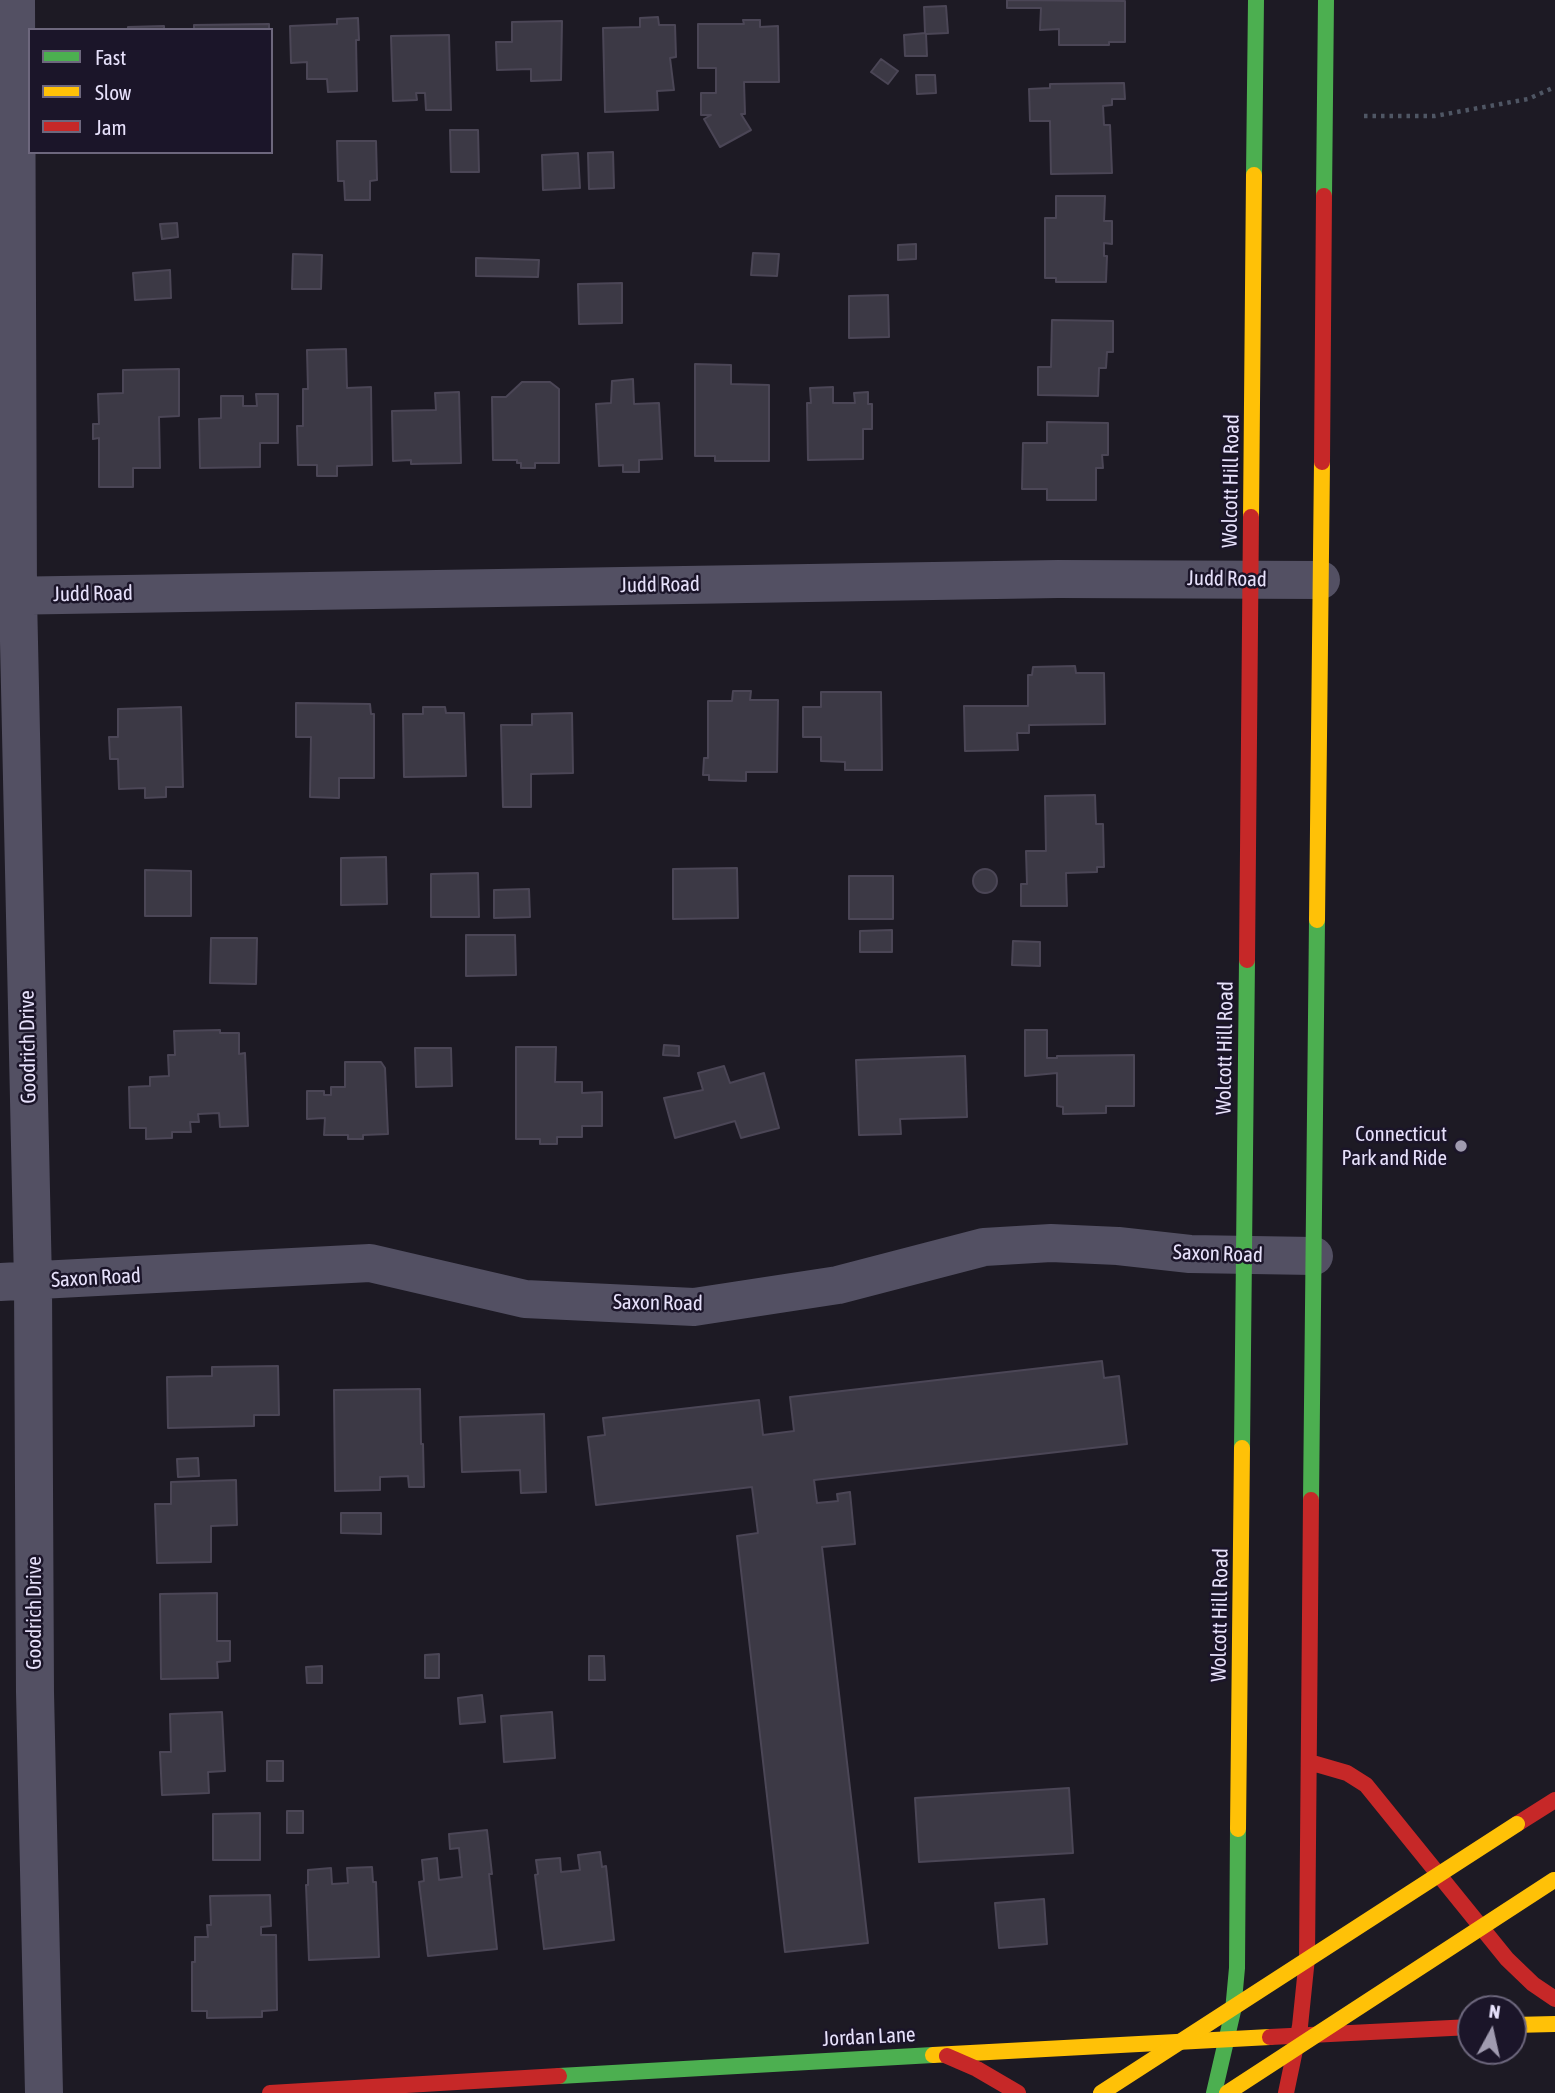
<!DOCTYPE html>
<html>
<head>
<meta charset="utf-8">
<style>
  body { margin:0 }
  #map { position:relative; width:1555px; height:2093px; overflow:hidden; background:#1d1a24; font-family:"Asap Condensed",sans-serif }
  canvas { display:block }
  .legend { position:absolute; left:28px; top:28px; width:245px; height:126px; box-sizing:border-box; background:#1b1529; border:2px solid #6d677d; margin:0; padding:9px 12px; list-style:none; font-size:21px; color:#e7e1fb }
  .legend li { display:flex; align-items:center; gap:14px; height:35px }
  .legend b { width:35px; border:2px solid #6d677d }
  .north { position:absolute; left:1457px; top:1995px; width:70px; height:70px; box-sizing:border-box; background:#1b1529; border:2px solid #6d677d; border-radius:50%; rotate:8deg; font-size:19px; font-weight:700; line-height:28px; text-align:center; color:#e7e1fb }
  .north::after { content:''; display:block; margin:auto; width:24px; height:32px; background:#a09bb0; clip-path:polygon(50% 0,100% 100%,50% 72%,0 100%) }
</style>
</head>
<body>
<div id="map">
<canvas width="1555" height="2093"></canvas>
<ul class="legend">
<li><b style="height:9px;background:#4caf50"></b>Fast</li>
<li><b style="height:9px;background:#ffc107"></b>Slow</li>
<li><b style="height:9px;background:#c62828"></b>Jam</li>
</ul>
<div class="north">N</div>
</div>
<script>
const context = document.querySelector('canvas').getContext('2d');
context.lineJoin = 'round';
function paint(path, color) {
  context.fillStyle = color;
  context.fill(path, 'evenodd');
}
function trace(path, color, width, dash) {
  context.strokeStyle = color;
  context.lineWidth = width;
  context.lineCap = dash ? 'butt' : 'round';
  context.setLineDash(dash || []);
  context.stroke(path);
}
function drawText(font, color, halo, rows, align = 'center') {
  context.font = font + ' "Asap Condensed",sans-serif';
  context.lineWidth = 5;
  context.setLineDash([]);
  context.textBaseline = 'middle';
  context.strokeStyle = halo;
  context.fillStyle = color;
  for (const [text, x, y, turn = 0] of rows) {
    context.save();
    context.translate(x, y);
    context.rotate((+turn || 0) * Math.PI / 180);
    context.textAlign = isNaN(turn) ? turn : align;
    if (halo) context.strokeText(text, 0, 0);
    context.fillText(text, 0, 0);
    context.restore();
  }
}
const building = new Path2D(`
  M1007,0L1125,1V42H1109V45H1059V29L1040,30L1041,8H1007Z
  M946,6L948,33L926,34L927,56H905L904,35L925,33L924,7Z
  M658,17L659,25H675L676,57L670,58L674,90L657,91L658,110L605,112L603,28L640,27V18Z
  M358,18L359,40H356L357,91L328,92L327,79H307V62L291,63L290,26L337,24V19Z
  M743,20H760V27L778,26L779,82H744L745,114H741L751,130L720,147L704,119L711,115H701V93H716V68H698V24H744Z
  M562,21L561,80L531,81V69L497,70L496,42H512V22Z
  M269,24V30H194V25Z
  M164,26V30H128V27Z
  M449,35L451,110H426L425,93H416L417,100L393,101L391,36Z
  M881,59L898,71L888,84L871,72Z
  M916,75H935L936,93L917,94Z
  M1124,83L1125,99H1112V105L1103,106L1104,125H1110L1112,173L1051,174L1050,121H1030L1029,89L1050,88V84Z
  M450,130H478L479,172H451Z
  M337,141H376L377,180L370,181V200H345L344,181H338Z
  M613,152L614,188L589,189L588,153Z
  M578,153L580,188L543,190L542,155Z
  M1056,196H1105L1104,221H1112V244L1104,243V256H1107L1106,282H1056V278H1045V218H1056Z
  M177,223L178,237L162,239L160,224Z
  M916,244V259L898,260V245Z
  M753,253L779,254L777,276L751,275Z
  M293,254L322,255L321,289H292Z
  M476,258L539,260L538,277L476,276Z
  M170,270L171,298L135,300L133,273Z
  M622,283V323L579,324L578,284Z
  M888,295L889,337L849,338V296Z
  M1052,320L1113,321V352H1107L1106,368H1099L1098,396L1038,395V367H1051Z
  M346,349L347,388L371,387L372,465L337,466V476H317V465H298L297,426H303V389H308L307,350Z
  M695,364L731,365V384L769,385V461H715V456H695Z
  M179,369V416L159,417L160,468H133V487H99V438L93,439V424H99L98,394L123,393V370Z
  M633,379L634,404L659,403L662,459L639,460V472H623V465L599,466L596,404L611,403L612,381Z
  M522,382H550L559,389V463H535V468H521V463H517V460H493L492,397H506Z
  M833,387V403H855L854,393L868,392V404H872V429H863V459L808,460L807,403H811L810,388Z
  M459,392L461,463L411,464V460L393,461L392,411L436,410L435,393Z
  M256,394H278V443H260V467L200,468L199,419L221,418V396H243V406H257Z
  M1047,422L1108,423V455H1102L1103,468H1096V500H1047V489H1022L1023,443H1047Z
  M1075,666L1076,673H1104L1105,724L1029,725V733H1017L1018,750L965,751L964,706H1028V675H1032L1033,667Z
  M733,691H751L750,700H778L777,772H746V781L709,780V775H703L704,758H708V701H732Z
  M821,692H881L882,770H845V762L821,761V737H803V707H821Z
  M296,703L370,704L371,714H374V778H339V798L310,797L311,737H296Z
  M181,707L183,787H166V797L145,798V788L119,789L118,759H110L109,737H118V709Z
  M423,707H445L446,713H464L466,776L404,777L403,714H423Z
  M572,713L573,773L531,774V807H503L501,725H532V714Z
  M1095,795L1096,824H1103L1104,867H1097V872L1066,873L1067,906H1021V884H1027L1026,851H1046L1045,796Z
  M386,857L387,904L341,905V858Z
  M737,868L738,918L673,919V869Z
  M973 881a12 12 0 1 1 24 0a12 12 0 1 1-24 0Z
  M145,870L191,871V916H145Z
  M478,873L479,917H431V874Z
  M849,876H893V919H849Z
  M529,889L530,917L494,918V890Z
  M892,930V952H860V931Z
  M466,935H515L516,975L466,976Z
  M211,938H257L256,984L210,983Z
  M1013,941L1040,942V966L1012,965Z
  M220,1030V1033H239V1054L245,1053L248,1126L220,1127L219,1113L198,1114L199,1122H190L191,1132H172V1138L146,1139V1128H130L129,1087L150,1086V1077L169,1076L168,1055H175L174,1031Z
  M1025,1030H1047V1058H1057V1056L1134,1055V1106H1106V1113L1063,1114V1107L1057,1106V1073L1025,1076Z
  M664,1045L679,1046V1056L663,1055Z
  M516,1047H556L555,1082H582V1093L602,1092V1126H582V1137H557V1144H540V1139H516Z
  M415,1048H451L452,1086L416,1087Z
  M965,1056L967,1117L900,1119L901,1134L859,1135L856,1060Z
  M345,1062H381L385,1068L388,1134L363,1135V1139H348V1135H324L325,1118L307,1119V1091H324V1095H331V1087H345Z
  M724,1066L730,1083L764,1073L779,1128L741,1138L735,1121L675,1138L664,1098L703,1090L698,1073Z
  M1102,1361L1104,1378L1119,1376L1127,1444L814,1480L817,1503L838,1501L837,1494L850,1492L855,1544L822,1547L868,1943L785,1952L737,1536L758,1533L752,1487L596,1505L588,1437L605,1435L603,1418L759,1400L763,1435L794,1431L790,1397Z
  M278,1366L279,1415H254V1426L168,1428L167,1377L212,1376V1367Z
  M420,1389L421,1444H423L424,1487H409L408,1476L380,1477V1490L335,1491L334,1390Z
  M544,1414L546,1492L521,1493L520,1470L462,1472L460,1417Z
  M198,1458L199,1476L178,1477L177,1459Z
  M236,1480L237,1525L211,1526V1562L157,1563L155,1504H171V1482Z
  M341,1513H381V1534L341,1533Z
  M217,1593V1641H230V1661L217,1662L218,1678L161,1679L160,1594Z
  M439,1654V1678H425V1655Z
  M589,1656H604L605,1680H589Z
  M322,1666V1683H307L306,1667Z
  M482,1695L485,1722L460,1724L458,1698Z
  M222,1712L225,1771L208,1772L209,1793L162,1795L160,1752H171L170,1714Z
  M552,1712L555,1758L504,1762L501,1716Z
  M267,1761H283V1781H267Z
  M1069,1788L1073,1853L919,1862L915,1798Z
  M287,1811H303V1833H287Z
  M260,1813V1860H213V1814Z
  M487,1830L492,1874H489L497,1949L428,1956L419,1882L424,1881L422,1860L437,1858L439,1880L462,1877L459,1848L450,1849L449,1834Z
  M600,1852L602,1867L606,1866L614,1940L544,1949L535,1875L538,1874L536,1860L560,1858L561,1872L580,1870L578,1855Z
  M372,1867L373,1882H376L379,1957L309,1960L306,1885H308V1870L331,1868L332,1884L348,1883L347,1868Z
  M270,1895L271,1926L261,1927V1935H276L277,2010L262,2011V2017L207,2018V2011H192V1962H195V1937H208L207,1925H211L210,1896Z
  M1044,1899L1047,1944L999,1948L995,1903Z`);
const path = new Path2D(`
  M1364,116H1435L1528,99L1555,87`);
const street = new Path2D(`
  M16,0L18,596L33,1282L35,1692L44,2093
  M0,596L1058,579L1321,580
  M0,1282L370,1263L525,1299L694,1307L838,1285L984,1247L1051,1243L1118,1246L1190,1254L1314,1256`);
const fast = new Path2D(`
  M1254,175L1256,0
  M1324,196L1326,0
  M1242,1448L1247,960
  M1311,1500L1317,920
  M559,2076L933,2055
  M1214,2093L1233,2011L1237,1968L1238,1829`);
const slow = new Path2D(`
  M1251,517L1254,175
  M1317,920L1322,462
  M1238,1829L1242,1448
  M1513,2025L1555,2024
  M933,2055L1270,2037`);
const jam = new Path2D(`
  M1322,462L1324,196
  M1247,960L1251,517
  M1309,1762L1347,1773L1366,1785L1507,1959L1533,1984L1555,1999
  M1517,1824L1555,1800
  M1270,2037L1471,2027
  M947,2056L977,2069L1018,2093
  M270,2093L559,2076
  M1286,2093L1300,2026L1307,1958L1311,1500`);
const slowBridge = new Path2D(`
  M1101,2093L1517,1824
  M1227,2093L1554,1880`);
const markers = [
  [1461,1146,7,"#a09bb0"]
];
const streetNames = [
  ["Wolcott Hill Road",1231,481,-89],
  ["Judd Road",1227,579,1],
  ["Judd Road",660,585,-1],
  ["Judd Road",93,594,-1],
  ["Goodrich Drive",28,1047,-91],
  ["Wolcott Hill Road",1225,1048,-89],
  ["Saxon Road",1218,1254,2],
  ["Saxon Road",96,1278,-3],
  ["Saxon Road",658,1303,1],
  ["Goodrich Drive",34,1613,-90],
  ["Wolcott Hill Road",1220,1615,-89],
  ["Jordan Lane",869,2037,-3]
];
const poiNames = [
  ["Connecticut",1447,1134],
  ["Park and Ride",1447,1158]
];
paint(building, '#3c3945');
trace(building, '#4b4656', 2);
trace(path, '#4f5664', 4.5, [3.5, 5]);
trace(street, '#535063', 38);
trace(fast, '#4caf50', 16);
trace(slow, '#ffc107', 16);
trace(jam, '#c62828', 16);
trace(slowBridge, '#ffc107', 16);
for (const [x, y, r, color] of markers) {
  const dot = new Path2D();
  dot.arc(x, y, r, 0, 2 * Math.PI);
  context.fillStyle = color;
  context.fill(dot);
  trace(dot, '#1b1529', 2.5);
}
drawText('21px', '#e7e1fb', '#1b1529', streetNames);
drawText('21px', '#e7e1fb', '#1b1529', poiNames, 'right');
</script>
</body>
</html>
